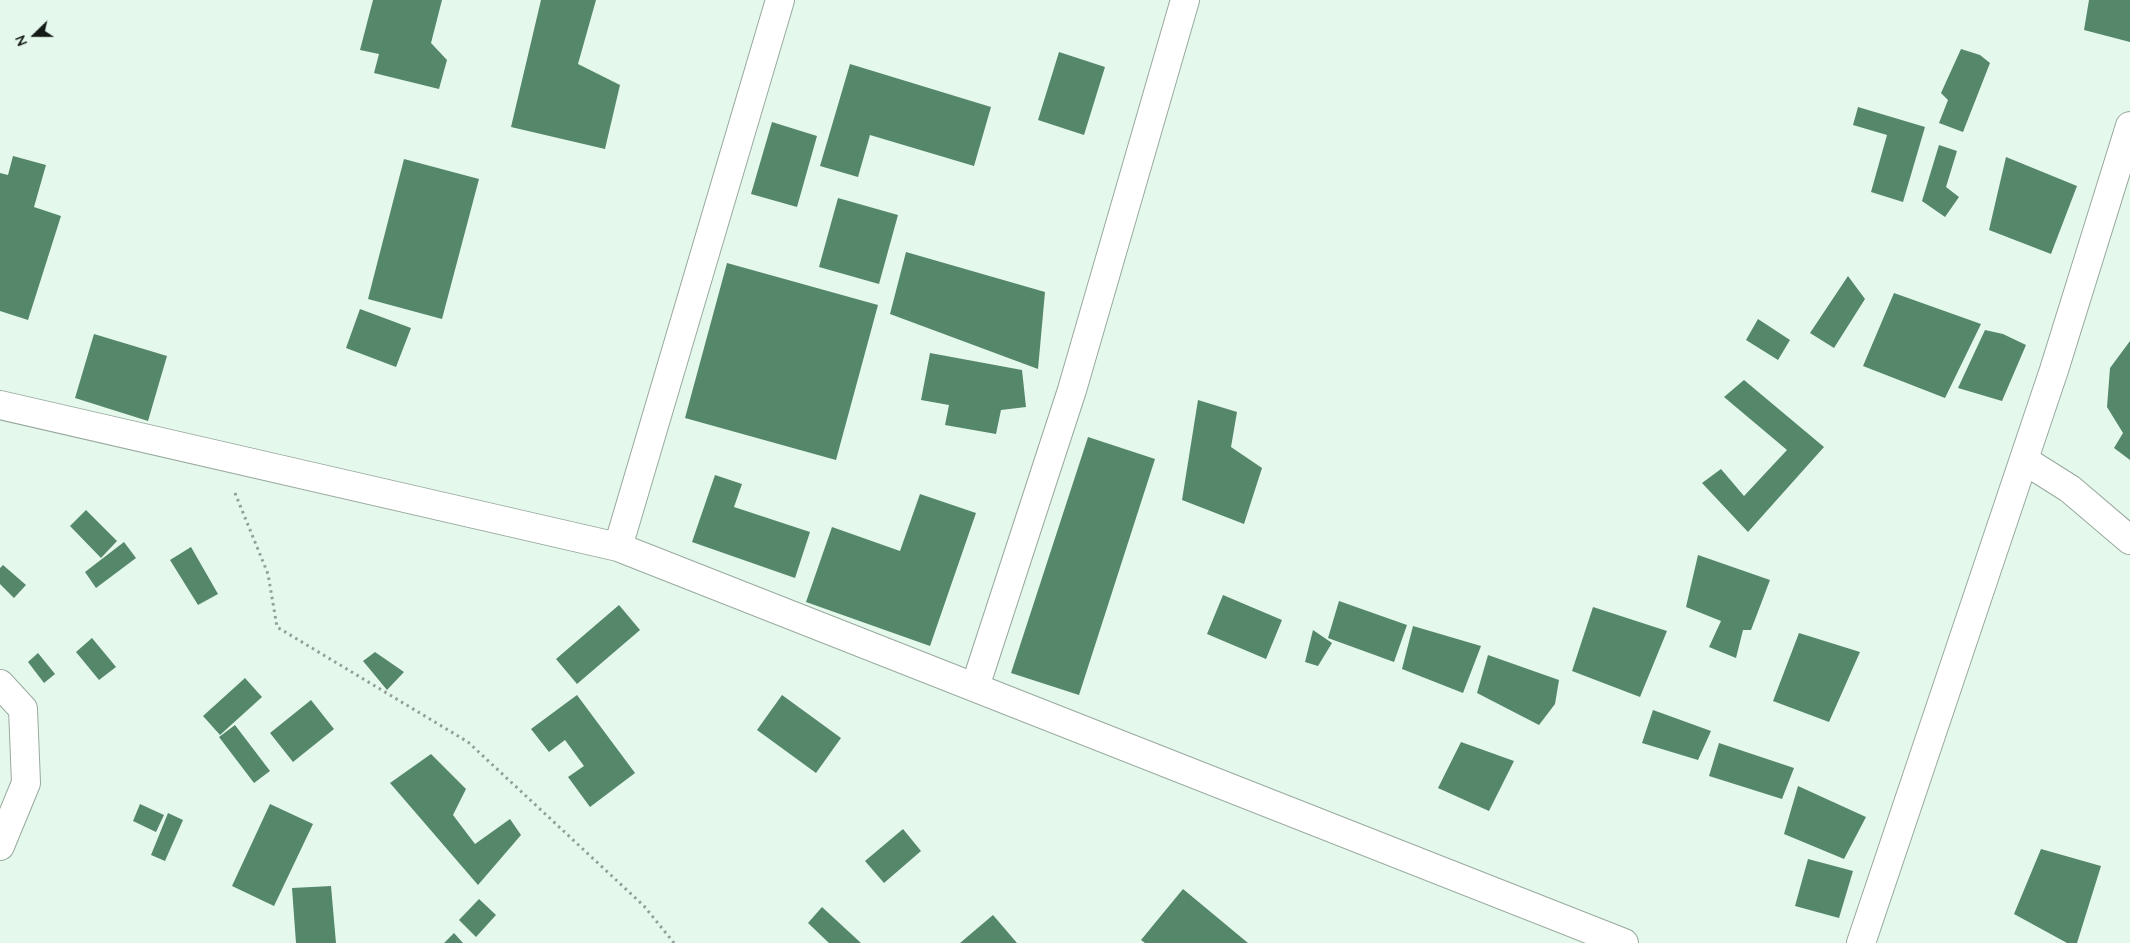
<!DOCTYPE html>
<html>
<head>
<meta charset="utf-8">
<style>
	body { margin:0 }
	#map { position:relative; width:2130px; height:943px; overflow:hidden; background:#e5f8ec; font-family:Quicksand,sans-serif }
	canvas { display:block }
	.north { position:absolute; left:10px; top:10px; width:50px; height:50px; -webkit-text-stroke:4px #e5f8ec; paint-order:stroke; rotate:248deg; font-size:14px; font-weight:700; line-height:20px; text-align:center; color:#151c18 }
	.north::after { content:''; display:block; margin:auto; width:18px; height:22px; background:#151c18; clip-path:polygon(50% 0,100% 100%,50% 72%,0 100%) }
</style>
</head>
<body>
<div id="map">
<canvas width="2130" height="943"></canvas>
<div class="north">N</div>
</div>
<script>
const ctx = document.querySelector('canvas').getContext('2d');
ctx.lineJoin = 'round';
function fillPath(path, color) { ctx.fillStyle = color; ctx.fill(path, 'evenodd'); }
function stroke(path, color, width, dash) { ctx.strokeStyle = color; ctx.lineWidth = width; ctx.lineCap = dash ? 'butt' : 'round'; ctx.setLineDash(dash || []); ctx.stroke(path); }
fillPath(new Path2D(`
	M373,0H442L431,43L447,60L439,89L374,73L379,54L360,50Z
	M541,0H596L578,64L620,85L605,149L511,127Z
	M2089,0H2130V42L2084,30Z
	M1961,49L1980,55L1990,63L1963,132L1939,123L1948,100L1941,93Z
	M1059,52L1105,67L1084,135L1038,120Z
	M850,64L991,107L974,166L870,135L858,177L820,166Z
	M1858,107L1925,127L1903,202L1871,192L1887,135L1853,125Z
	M772,122L817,136L797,207L751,194Z
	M1939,145L1957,151L1946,187L1959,197L1945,217L1922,201Z
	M13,156L46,165L34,207L61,216L28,320L0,311V173L8,175Z
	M2006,157L2077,186L2051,254L1989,230Z
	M404,159L479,179L442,319L368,299Z
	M838,198L898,215L879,284L819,267Z
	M906,252L1045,292L1038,369L890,314Z
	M727,263L878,305L836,460L685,418Z
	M1848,276L1865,299L1834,348L1810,333Z
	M1894,293L1981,324L1945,398L1863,366Z
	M360,309L411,328L396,367L346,348Z
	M1758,319L1790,340L1778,360L1746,340Z
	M1985,330L2003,334L2026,345L2002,401L1958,388Z
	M94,334L167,356L148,421L75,398Z
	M2130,341V460L2114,448L2123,433L2107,407L2110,368Z
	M930,353L1022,370L1026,407L1001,410L996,434L945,425L949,405L921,400Z
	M1744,380L1824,447L1748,532L1702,483L1721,469L1744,496L1787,450L1724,397Z
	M1198,400L1237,412L1231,447L1262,468L1244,524L1182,500Z
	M1088,437L1155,459L1079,695L1011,673Z
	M715,475L742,484L734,507L810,532L795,578L692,542Z
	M920,494L976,513L930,646L806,602L832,527L900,551Z
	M86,510L117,541L101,558L70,526Z
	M124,542L136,558L96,588L85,572Z
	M191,547L218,594L198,605L170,560Z
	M1698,555L1770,580L1751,630H1743L1736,658L1709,647L1721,621L1686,607Z
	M3,565L26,585L14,598L0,584V568Z
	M1223,595L1282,620L1266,659L1207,634Z
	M1339,601L1407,625L1394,662L1328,638Z
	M619,605L640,630L577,684L556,659Z
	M1593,607L1667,631L1640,697L1572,671Z
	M1413,626L1481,646L1463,693L1402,669Z
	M1313,630L1332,643L1318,666L1305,662Z
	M1799,633L1860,652L1829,722L1773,701Z
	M92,638L116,667L99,680L76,652Z
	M375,652L404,672L387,690L363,661Z
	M38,653L55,674L44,683L28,662Z
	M1488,655L1559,680L1555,704L1539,725L1477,693Z
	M245,678L262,697L220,735L203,716Z
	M577,695L635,773L590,807L568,777L584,766L565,740L549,752L531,729Z
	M782,695L841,738L816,773L757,730Z
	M311,700L334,729L293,762L270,733Z
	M1653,710L1711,731L1698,760L1642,743Z
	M235,725L270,771L254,783L219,737Z
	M1461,742L1514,761L1489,811L1438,788Z
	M1719,743L1794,768L1782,799L1709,776Z
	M431,754L466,789L453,815L475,844L510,819L521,835L478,885L390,783Z
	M1798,786L1866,817L1844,859L1784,834Z
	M140,804L164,815L156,832L133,821Z
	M270,804L313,824L274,906L232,886Z
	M168,813L183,820L165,861L151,855Z
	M903,829L921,851L884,883L865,861Z
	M2041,849L2101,866L2077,943H2067L2014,914Z
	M1808,859L1853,871L1839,918L1795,906Z
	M331,886L336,943H296L292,888Z
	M1183,889L1248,943H1145L1141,940Z
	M479,899L496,915L476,937L459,920Z
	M822,907L861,943H829L808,923Z
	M993,915L1017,943H960Z
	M454,933L463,943H444Z`), '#55876b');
const minor = new Path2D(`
	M0,405L618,547L1624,943
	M2024,460L2070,489L2130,540
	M618,547L780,0
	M0,684L23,709L26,783L0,846
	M975,687L1072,390L1185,0
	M1861,943L2054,370L2130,126`);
stroke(minor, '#98a99e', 30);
stroke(new Path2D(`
	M235,493L268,574L277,627L468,742L644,906L674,943`), '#92a198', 3, [2.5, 4]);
stroke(minor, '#fff', 28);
</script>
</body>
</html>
